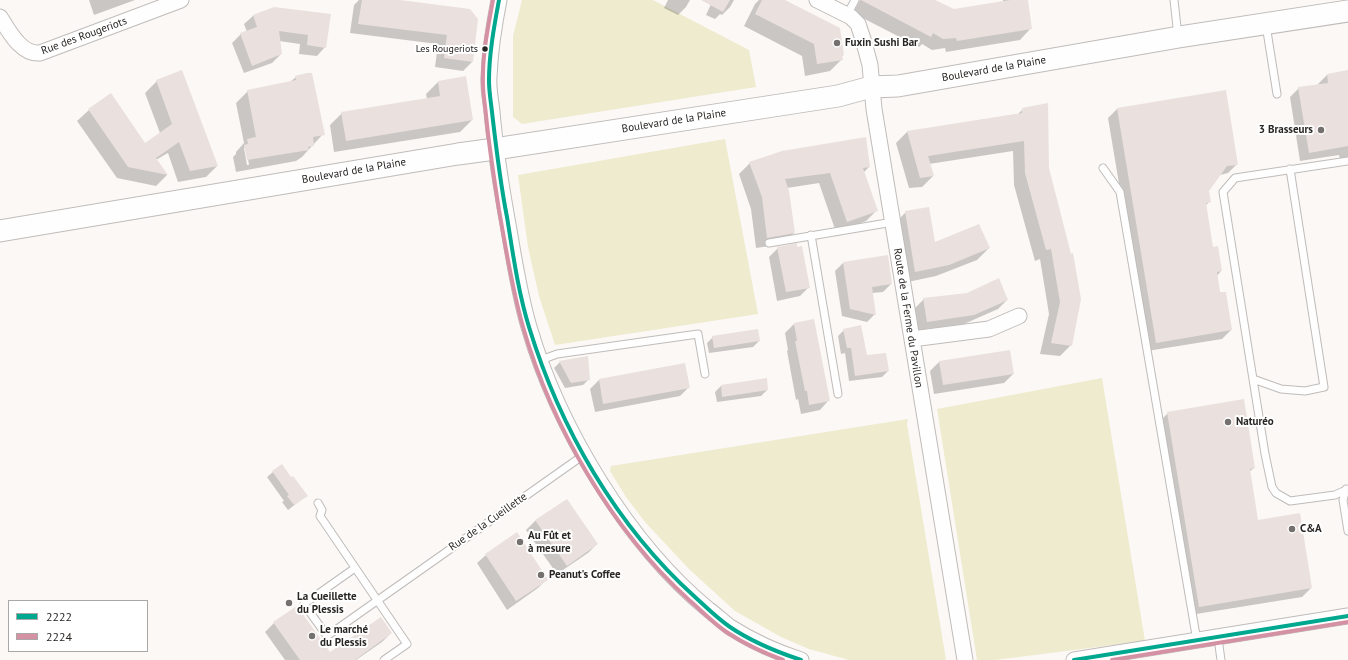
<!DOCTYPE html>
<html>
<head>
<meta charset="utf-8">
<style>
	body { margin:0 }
	#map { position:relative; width:1348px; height:660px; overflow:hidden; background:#fcf8f5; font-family:"PT Sans",sans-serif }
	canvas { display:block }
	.legend { position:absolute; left:8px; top:600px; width:140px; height:52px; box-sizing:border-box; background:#fff; border:1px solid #a9a8a7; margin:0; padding:5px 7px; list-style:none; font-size:12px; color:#292624 }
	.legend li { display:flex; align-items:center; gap:8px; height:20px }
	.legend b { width:20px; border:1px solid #a9a8a7 }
</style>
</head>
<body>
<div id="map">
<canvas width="1348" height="660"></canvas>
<ul class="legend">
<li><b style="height:5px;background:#00a88f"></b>2222</li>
<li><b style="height:5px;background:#d591a4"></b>2224</li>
</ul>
</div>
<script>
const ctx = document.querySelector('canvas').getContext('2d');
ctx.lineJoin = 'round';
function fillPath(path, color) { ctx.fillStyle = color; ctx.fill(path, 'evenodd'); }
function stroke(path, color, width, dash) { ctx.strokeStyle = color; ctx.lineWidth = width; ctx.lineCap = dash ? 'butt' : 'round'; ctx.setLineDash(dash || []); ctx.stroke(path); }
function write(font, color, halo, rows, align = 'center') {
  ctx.font = font + ' "PT Sans",sans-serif'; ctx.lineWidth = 4; ctx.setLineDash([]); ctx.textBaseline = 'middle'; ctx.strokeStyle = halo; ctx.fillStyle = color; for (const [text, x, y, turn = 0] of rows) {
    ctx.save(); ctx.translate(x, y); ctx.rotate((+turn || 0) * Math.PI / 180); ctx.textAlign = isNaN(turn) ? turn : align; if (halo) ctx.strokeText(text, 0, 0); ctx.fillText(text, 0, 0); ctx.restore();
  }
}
fillPath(new Path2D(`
	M522,0H653L749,50L756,87L522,124L513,117V36Z
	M725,139L758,314L555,345L539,296L528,247L518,175Z
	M1102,378L1145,641L995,660H977L937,409Z
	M908,419L907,424L946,660H849L809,649L781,637L735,611L689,569L645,522L626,497L610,471L611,466Z`), '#eeebcf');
fillPath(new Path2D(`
	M89,0H135L94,15Z
	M359,0H392L477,19L472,62L463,71L435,67L438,44L350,33L354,5Z
	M668,0H690L686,7L678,15L664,8Z
	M713,0H734L730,7L722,15L720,14L715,19L706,15Z
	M759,0H783L843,55L842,56V59L830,71L805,76L802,56L744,26L755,4Z
	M860,0H932L954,10L1003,2V0H1027L1031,28L1020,40L946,52L945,48L932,50L922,44L919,47L853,13Z
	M275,8L325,47L317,56L299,54L300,44L279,41L281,54L272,63L244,73L232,43L241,34L247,32L244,24L253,16Z
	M1348,71V159L1340,160L1339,155L1300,161L1290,97L1299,88L1318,85V84L1327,75Z
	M296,77L323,134L302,157L296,161L236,172L233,157L236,154V152L244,143L236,103L248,91L290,82ZM246,146L249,165H247L244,148Z
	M157,81L217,166L206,177L178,182L168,153L156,160L167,175L156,186L117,178L77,121L89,110L145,144L160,133L145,93Z
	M438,82L472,120L460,132L334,152L330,125L342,113L427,99L426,94Z
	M1225,91L1237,164L1228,173L1220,175L1208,191L1210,201L1205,206L1212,248L1221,271L1217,276L1220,294L1231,330L1222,339L1147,351L1108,118L1117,109Z
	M1023,109L1048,168L1071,345L1060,356L1040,354L1049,314L1040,259L1035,261L1014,185L1013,151L929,164L933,176L922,187L909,188L896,143L907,132L1018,114Z
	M750,163L869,167L863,173L877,210L866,221L836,232L819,183L787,188L794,233L784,244L756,248L751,209L739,174Z
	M906,212L934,243L989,248L977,260L936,276L903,283L894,224Z
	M778,248L809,287L800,296L777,301L769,257Z
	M843,263L891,284L883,292L872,293L875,314L867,322L842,316L835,271Z
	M924,299L1007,300L998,309L964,324L918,330L915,308Z
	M794,324L828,401L820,410L801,414L798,399L796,400L787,351L788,350L785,333Z
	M844,330L867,356L888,371L882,377L849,381L845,353L841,354L838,336Z
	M713,337L759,341L753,347L709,353L707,343Z
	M560,362L589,379L583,385L565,388L554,368Z
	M939,362L1013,374L1004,383L934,394L930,371Z
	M766,379L767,390L761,396L717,402L715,392L721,386Z
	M599,380L689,387L680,396L595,412L590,389Z
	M1168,413L1254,468L1249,472L1257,521L1311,588L1302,597L1190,615L1159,422Z
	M273,472L291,479L306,496L288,510L282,502L284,501L267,477Z
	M567,500L597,544L588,553L557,574L526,530L535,521Z
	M486,555L547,579L538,588L507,610L477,563Z
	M274,623L330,654L391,633L382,642L356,660H285L265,632Z`), '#0003');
fillPath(new Path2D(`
	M362,0H400L470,9L478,19L473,62L444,58L447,35L358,24Z
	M701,0H730L723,12Z
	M762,0H785L840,28L844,55H842L843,60L817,64L814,44L755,14Z
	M861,0H935L954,9L1010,0H1028L1032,29L957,41L956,38L943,39L933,33L931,37Z
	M274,7L331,14L326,48L307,45L308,35L279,31L282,54L252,66L240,33L257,27L253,15Z
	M182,70L218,166L190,171L179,142L156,158L168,175L128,167L88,109L111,93L145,143L172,124L156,80Z
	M1348,70V146L1309,153L1298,87L1328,83L1327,74Z
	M307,73H312L325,135L313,137L314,146L308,147L309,150L247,160L244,145L248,144L247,139L256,137L247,90L296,80L295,76Z
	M466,76L473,120L346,141L341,112L440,96L438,81Z
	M1226,90L1238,165L1227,166L1209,191L1211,202L1206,203L1213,247L1218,246L1222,271L1217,272L1220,292H1226L1232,330L1156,343L1117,108Z
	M1048,103L1049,168L1071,254L1073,253L1081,299L1072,346L1051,343L1060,302L1051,249L1046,250L1025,173L1024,141L928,156L934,176L920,178L907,131L1022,113V108Z
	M866,137L870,167L863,168L878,211L847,222L830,173L785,179L789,191L795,233L767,238L762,197L749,162L782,151Z
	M929,207L935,242L979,224L990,248L949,265L915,272L905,211Z
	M797,243V247L802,246L810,288L786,292L777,247Z
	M888,255L892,284L872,287L876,315L850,309L843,262Z
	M999,278L1008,300L974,315L927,322L923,298L967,293Z
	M814,319L830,401L809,405L807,391H805L795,341H797L794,323Z
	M861,325L867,355L886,353L889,371L855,376L851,348H847L843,329Z
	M758,329L760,341L714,348L712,336Z
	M1010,350L1014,374L943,385L939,361Z
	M588,356L590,380L571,383L559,361Z
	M685,363L690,388L603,404L599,379Z
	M767,378L768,390L722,397L721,385Z
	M1244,399L1255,468L1250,469L1258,520L1300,513L1312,588L1199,607L1167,412Z
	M282,464L291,477L293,476L308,496L294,505L287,496L289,495L272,471Z
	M567,499L598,544L567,566L535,520Z
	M517,532L548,580L516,601L485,554Z
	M297,606L330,652L381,617L392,633L355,660H300L273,622Z`), '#eae0dd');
const service = new Path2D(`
	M1174,0L1178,36
	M847,15L855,0
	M1266,25L1277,94
	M1348,161L1235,178L1223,192L1265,454L1272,487L1276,493L1290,501L1335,495L1348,489
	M1103,168L1120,192L1197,641
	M811,235L838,394
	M769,243L893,222
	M541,360L557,354L698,334L705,374
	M1253,379L1281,389L1305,391L1324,387L1290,169
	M1346,489L1343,500L1348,531
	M318,503L322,510L320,516L407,644L384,660
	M355,568L304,604L327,636L578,459L585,456
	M1218,638L1221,660`);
const minor = new Path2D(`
	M499,0C494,25 490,52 489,77C488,89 491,101 492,112C495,146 500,179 506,213C513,251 518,290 529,327C558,427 628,544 709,610C716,615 723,622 730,627C752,641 776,652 801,660
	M817,0L851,17L858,24L863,39L870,65L874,109L965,660
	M0,17C9,31 21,55 40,53L181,0
	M912,339L989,329L1019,316
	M1074,660L1348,616`);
const secondary = new Path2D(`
	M0,231L458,154L495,149L838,96L871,87L898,86L1179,37L1348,11`);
stroke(service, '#bfbcba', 9);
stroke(minor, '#bfbcba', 17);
stroke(secondary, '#bfbcba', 23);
stroke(service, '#fffefe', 7);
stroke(minor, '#fffefe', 15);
stroke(secondary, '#fffefe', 21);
stroke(new Path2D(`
	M499,0C494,27 489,54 489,81C489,92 491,102 492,112C496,147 500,182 507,217C513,254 518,291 529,327C560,428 616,526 695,597C706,607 718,619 730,627C752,642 777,652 801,660
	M1074,660L1348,616`), '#00a88f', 4);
stroke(new Path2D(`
	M493,0C488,27 482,56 483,84C483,94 485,104 486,115C489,147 494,178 499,210C506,249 512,289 523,327C552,427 612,530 689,600C702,611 714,624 728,633C745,644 764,653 783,660
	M1112,660L1348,622`), '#d591a4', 4);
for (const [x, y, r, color] of [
	[837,43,4,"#73706d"],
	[485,49,3.5,"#292624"],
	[1321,130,4,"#73706d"],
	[1228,422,4,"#73706d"],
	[1292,529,4,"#73706d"],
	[520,542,4,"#73706d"],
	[541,575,4,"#73706d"],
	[289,603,4,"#73706d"],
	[312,636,4,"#73706d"]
]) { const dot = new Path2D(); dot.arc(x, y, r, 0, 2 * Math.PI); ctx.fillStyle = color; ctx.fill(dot); stroke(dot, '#fff', 1.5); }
write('10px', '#292624', '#fff', [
	["Les Rougeriots",478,49]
], 'right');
write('11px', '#292624', '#fff', [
	["Rue des Rougeriots",84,36,-20],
	["Boulevard de la Plaine",994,69,-10],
	["Boulevard de la Plaine",674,121,-9],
	["Boulevard de la Plaine",354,171,-10],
	["Route de la Ferme du Pavillon",908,318,81],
	["Rue de la Cueillette",488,522,-35]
]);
write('bold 11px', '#292624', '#fff', [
	["Fuxin Sushi Bar",845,43],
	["3 Brasseurs",1313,130,"right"],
	["Naturéo",1236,422],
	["C&A",1300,529],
	["Au Fût et",528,536],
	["à mesure",528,549],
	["Peanut's Coffee",549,575],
	["La Cueillette",297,597],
	["du Plessis",297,610],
	["Le marché",320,630],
	["du Plessis",320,643]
], 'left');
</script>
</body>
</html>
